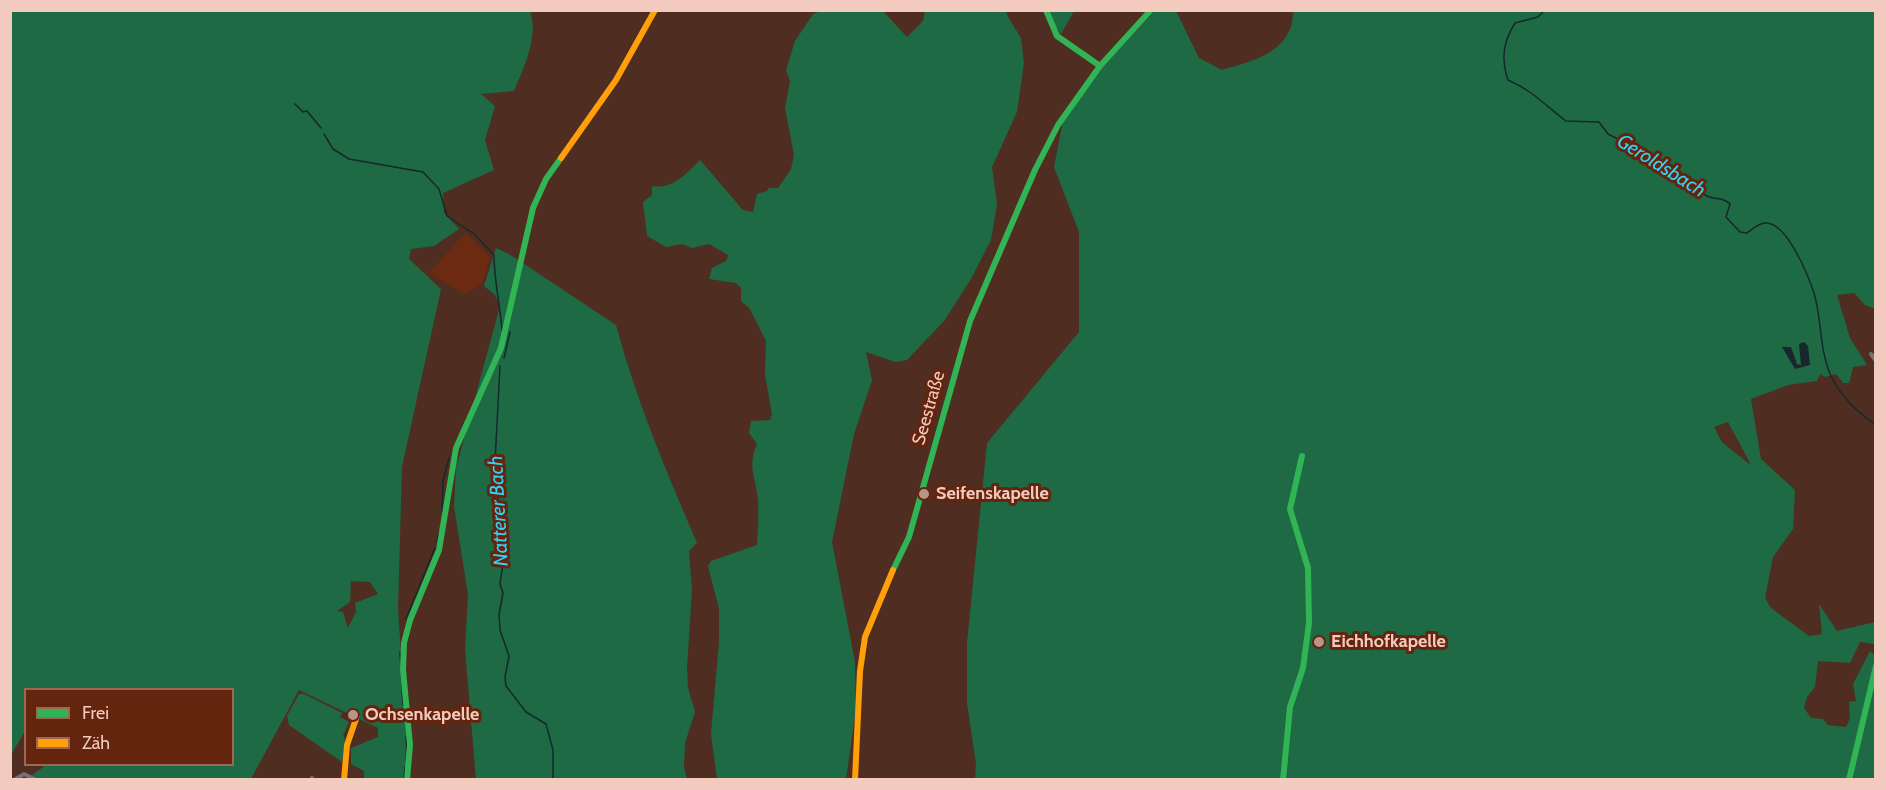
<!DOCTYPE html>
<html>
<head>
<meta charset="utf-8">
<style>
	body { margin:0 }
	#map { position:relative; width:1886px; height:790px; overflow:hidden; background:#502d21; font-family:Cabin,sans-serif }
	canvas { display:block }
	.frame { position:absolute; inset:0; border:12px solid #f3cbbe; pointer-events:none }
	.legend { position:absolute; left:24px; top:688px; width:210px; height:78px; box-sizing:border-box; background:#64240d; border:2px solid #9d6754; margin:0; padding:8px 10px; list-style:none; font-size:18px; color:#f3cbbe }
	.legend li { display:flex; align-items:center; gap:12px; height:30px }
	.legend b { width:30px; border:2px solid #9d6754 }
</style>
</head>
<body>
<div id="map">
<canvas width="1886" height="790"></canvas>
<div class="frame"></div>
<ul class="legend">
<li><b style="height:8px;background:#30b455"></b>Frei</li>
<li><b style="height:8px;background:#ff9f0a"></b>Zäh</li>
</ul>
</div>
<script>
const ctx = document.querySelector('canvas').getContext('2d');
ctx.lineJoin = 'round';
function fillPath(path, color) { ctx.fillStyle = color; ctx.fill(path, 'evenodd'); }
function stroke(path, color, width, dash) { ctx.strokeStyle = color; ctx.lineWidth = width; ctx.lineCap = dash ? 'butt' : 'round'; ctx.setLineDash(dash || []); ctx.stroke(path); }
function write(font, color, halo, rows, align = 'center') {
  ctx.font = font + ' Cabin,sans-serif'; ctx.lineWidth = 6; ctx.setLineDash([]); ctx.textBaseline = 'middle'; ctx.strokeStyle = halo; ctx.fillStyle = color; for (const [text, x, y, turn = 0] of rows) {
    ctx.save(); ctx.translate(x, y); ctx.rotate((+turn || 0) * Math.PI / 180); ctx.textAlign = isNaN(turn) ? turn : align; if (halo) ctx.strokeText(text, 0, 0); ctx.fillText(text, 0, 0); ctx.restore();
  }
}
fillPath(new Path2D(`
	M465,233L490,257L483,282L465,294L429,273Z`), '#6d2a12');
fillPath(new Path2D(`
	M11,11H530C539,35 524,68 514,91L481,94L495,106L485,140L494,170L443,193L444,213L459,229L434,246L411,249L409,259L441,289L402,467L398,608L406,729L405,779H364V771L351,764V748L378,737V728L299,690L251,779L28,778L46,765L232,764V690H26L25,731L11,755ZM351,581L370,582L378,594L355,603L356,612L348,628L343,612L337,611L350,602Z
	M821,11H883L907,37L923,21L925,11H1006L1008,17L1021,38L1024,63L1017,112L992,167L997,204L991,240L971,279L944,321L907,360L895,362L866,352L872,380L854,434L832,542L855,662L856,708L846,779H717L711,734L719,642V609L708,566L711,561L757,545C758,530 759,515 758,500C756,477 747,467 757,444L749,433L751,421L770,420L772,414L765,375L766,341L750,309L741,301V288L736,283L709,279L712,268L726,261L728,255L709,244L692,248L682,244L666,247L647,236L643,202L652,195V186C672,190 687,173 700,160L743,210L753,212L757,194L767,191L769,188H778L791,169L794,155L785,108L790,81L786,70L795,41L813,14Z
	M1050,11H1074L1061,34L1056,27Z
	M1155,11H1176L1199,58L1222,70C1247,62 1278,57 1290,29C1293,24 1292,16 1294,11H1875V309L1865,305L1854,293L1837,295L1850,338L1867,365L1853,367L1849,383H1843L1836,374L1825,377L1820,374L1817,381L1788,385L1751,399L1761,459L1795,490L1793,529L1773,557L1765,598L1771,608L1809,636L1822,634L1819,604L1837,631L1875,622V644L1860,642L1850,663L1818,661L1815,687L1807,697L1804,708L1811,718L1823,719L1828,725L1846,727L1850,718L1849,702L1856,701L1853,684L1870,651L1874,655L1875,653V779L975,780L976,764L967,703V643L987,443L1079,332V232L1054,167L1063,121L1102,68ZM1728,422L1750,463L1749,464L1722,442L1714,427Z
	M496,248L509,254L616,325C636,400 667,473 697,543L689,551L692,591L687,667L688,688L695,712L685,743L684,767L687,779L476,780L465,649L468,595L454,506L456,468L500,306L495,295L484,286Z
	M299,694H304L342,713L340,717L349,722L343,736L345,739L342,762L289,725L287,716Z`), '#1d6a45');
fillPath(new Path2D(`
	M1804,342L1808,346L1810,365L1795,369L1782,347H1791L1797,364L1801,365L1799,344Z`), '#18272b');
stroke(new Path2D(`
	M1545,10L1538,17L1515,23C1503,42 1501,59 1508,80C1532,90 1546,106 1566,121L1599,122L1608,134L1650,155L1660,168L1677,171C1682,183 1696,190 1707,196C1715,200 1724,197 1730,204L1726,217L1740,232L1747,233C1752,229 1760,222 1767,223C1788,225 1808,275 1814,293C1822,320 1819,347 1830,374C1840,396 1856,411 1876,425
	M295,104L303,112L307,111L321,128
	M324,134L333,149L349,159L423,172L439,189L447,216L474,234L494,255C494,279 500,305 502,330
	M504,358L510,332
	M500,366L495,462L499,511C512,526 502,567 500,584L503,593L499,614L500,630L509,656L505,677L506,686L526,712L546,724L553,750V780
	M442,512L443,481L449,458
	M437,542L439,532
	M406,619L435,548
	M400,652L403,705
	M406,737L407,750
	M404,780L405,767`), '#18272b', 1.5);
stroke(new Path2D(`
	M1871,354L1876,361
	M14,780L24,774L36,780
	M311,780L312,778`), '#757078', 4);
stroke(new Path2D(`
	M1046,10L1057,36L1100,66
	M893,570L909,537L970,321L1035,170L1058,125L1100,66L1151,10
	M407,780L410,745L403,670L404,643L410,620L439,550L456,448L501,348L533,208L546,179L561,158
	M1283,780L1290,707L1303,668L1309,623L1308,568L1290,509L1302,456
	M1849,780L1876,666`), '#30b455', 6);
stroke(new Path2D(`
	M561,158L616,80L655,10
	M344,780L347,745L357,716
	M855,780L860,671L865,637L893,570`), '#ff9f0a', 6);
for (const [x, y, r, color] of [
	[924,494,6,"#ba9487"],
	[1319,642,6,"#ba9487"],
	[353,715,6,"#ba9487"]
]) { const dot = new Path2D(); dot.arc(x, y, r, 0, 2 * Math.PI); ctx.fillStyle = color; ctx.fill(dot); stroke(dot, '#64240d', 2); }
write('18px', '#f3cbbe', '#64240d', [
	["Seestraße",929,408,-74]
]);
write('bold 18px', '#f3cbbe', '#64240d', [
	["Seifenskapelle",936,494],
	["Eichhofkapelle",1331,642],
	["Ochsenkapelle",365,715]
], 'left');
write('italic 20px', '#31d2f9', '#64240d', [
	["Geroldsbach",1661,166,32],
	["Natterer Bach",499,511,-93]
]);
</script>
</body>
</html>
